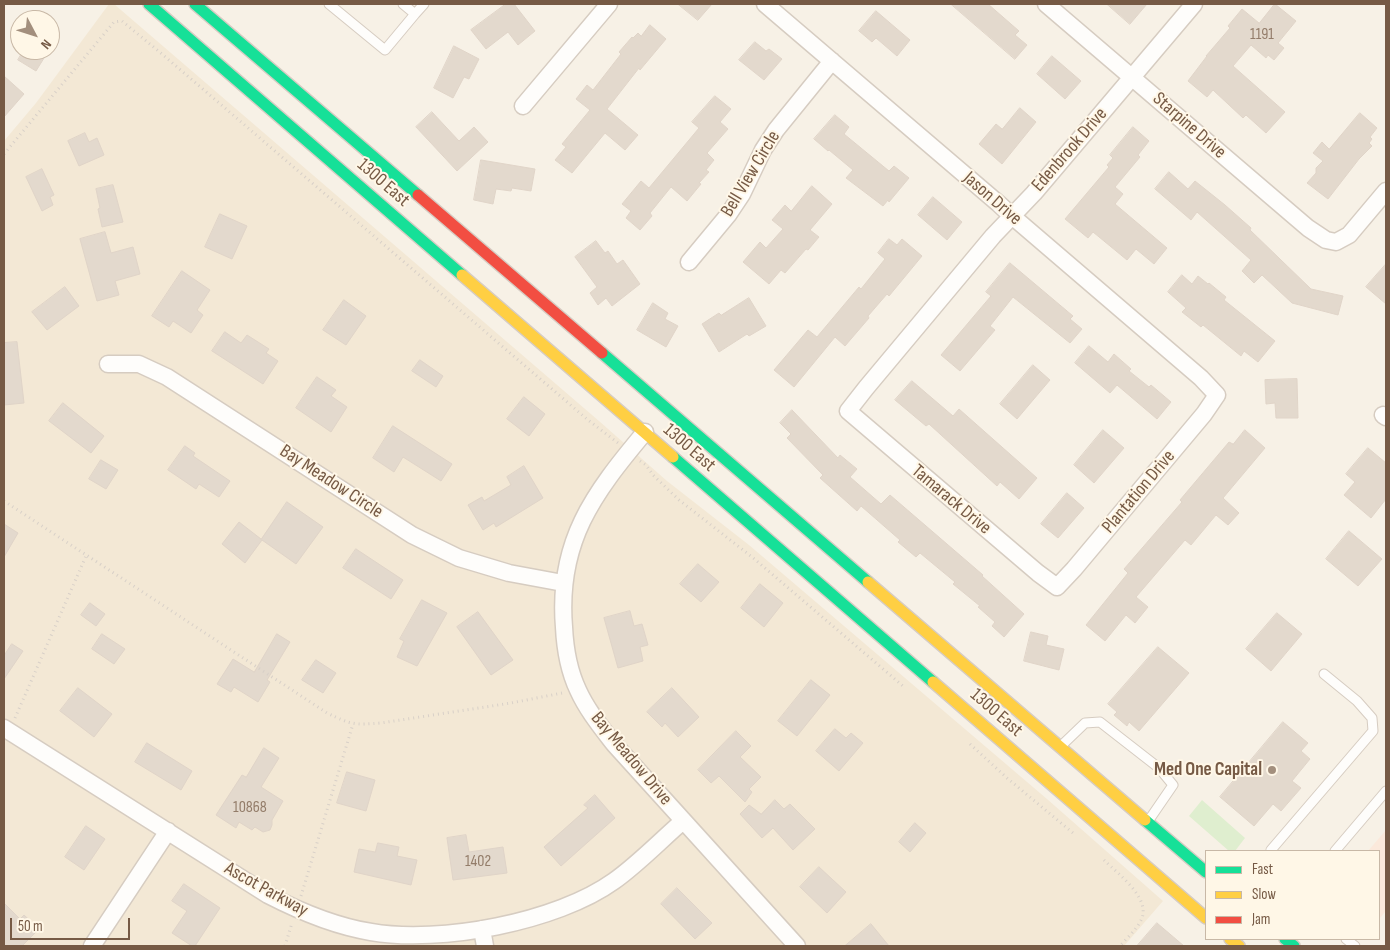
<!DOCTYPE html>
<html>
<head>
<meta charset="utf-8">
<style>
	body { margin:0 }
	#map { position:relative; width:1390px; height:950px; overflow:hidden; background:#f7f1e6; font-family:"Sofia Sans Condensed",sans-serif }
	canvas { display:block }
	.frame { position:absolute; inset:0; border:5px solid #765a45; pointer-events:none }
	.legend { position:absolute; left:1205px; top:850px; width:175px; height:90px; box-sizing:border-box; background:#fff7e7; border:1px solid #c8b8a6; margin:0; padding:6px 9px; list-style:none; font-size:15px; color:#765a45 }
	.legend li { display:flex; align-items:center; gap:10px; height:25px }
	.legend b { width:25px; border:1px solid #c8b8a6 }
	.north { position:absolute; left:10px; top:10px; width:50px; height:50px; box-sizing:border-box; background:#fff7e7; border:1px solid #c8b8a6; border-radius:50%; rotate:130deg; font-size:14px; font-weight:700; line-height:20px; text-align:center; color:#765a45 }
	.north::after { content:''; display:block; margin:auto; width:18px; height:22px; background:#a38f7d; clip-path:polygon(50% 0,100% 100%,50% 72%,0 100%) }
	.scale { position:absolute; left:10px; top:918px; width:120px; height:22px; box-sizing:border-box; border:2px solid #765a45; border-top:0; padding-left:6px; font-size:15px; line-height:18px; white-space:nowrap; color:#765a45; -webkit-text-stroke:4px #fff7e7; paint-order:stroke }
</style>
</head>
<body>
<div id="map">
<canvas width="1390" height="950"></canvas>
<div class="frame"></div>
<ul class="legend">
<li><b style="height:6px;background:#16e098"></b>Fast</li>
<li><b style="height:6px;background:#ffcf43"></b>Slow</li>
<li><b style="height:6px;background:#f24e42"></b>Jam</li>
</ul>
<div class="north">N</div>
<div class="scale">50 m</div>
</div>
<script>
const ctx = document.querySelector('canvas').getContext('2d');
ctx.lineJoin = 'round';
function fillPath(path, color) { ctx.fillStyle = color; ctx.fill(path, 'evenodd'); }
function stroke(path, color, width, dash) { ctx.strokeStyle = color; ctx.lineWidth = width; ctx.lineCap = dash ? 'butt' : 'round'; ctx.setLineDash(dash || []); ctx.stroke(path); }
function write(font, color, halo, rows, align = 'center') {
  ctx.font = font + ' "Sofia Sans Condensed",sans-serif'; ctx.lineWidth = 4; ctx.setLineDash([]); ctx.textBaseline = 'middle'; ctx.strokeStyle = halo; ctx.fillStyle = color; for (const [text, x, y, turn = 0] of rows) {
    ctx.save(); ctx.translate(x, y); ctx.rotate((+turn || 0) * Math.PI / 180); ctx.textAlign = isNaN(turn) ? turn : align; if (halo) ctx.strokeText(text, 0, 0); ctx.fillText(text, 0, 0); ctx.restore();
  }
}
fillPath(new Path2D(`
	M109,4H114L599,421L667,481L749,545L1047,799L1163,901L1124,946H4V141L36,103Z`), '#f3e8d5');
fillPath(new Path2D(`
	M1386,830V911L1379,919V851H1368Z`), '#fbe9db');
fillPath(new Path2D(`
	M1202,800L1245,838L1235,851H1229L1189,816Z`), '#dfeecf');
const building = new Path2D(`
	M506,4H514L535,31L518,45L508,32L486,49L471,30Z
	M678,4H712L698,20Z
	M951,4H988L1019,31L1015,35L1027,45L1015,59Z
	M1107,4H1147L1130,24Z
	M1275,4L1296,21L1278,43L1284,48L1274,60L1268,55L1266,58L1251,45L1233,66L1285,112L1266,133L1246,115L1243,118L1213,90L1207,97L1188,81L1207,56H1206L1230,28L1228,26L1242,9L1259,23Z
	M876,11L910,40L897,56L876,38L872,42L859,31Z
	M650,25L666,39L640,70L639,68L607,109L638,135L625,150L605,133L572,173L555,160L566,147L562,144L590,110L576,99L587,85L593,90L621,54L619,52L632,37L633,38L638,33L641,36Z
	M755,42L766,51L769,49L782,59L764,80L739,60Z
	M454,46L479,59L469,79L464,77L453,98L434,88Z
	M24,50H49L36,71L18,60Z
	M1052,56L1081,81L1065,99L1037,74Z
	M4,76L24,94L4,117Z
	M715,96L731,109L720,122L728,129L707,153L714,160L706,170L709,172L699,183L701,184L687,201L671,187L650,213L652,216L640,230L626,218L631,211L622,204L641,181L649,188L699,128L692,122Z
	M1020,108L1036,122L1002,164L979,144L996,124L1002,129Z
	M432,112L459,141L474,127L488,142L457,171L416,127Z
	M1360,113L1377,128L1370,137L1372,139L1369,143L1372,146L1359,159L1328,199L1307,183L1316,173V168L1323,161L1313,153L1322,142L1329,149Z
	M835,115L849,127L844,134L889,171L894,166L909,178L889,202L888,200L883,206L846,178L853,170L829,150L828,151L814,139Z
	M1133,127L1149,141L1138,155L1140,157L1115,187L1123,194L1115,204L1167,248L1154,264L1136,249L1127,260L1093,232L1088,238L1065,219L1109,167L1107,165L1113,158L1110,155Z
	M85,133L89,142L97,138L104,155L79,166L68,141Z
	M481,160L535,169L531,191L512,188L511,191L496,189L493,204L474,200Z
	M42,169L54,195L50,197L53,205L42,211L26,177Z
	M1169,172L1188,189L1195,181L1225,205L1251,228L1250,230L1311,289L1343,296L1338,315L1292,303L1262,275L1254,283L1242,271L1251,260L1197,212L1191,220L1155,189Z
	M113,185L123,222L102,227L98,209L100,208L96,189Z
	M812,186L832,204L810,230L819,237L808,250L806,249L785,273L781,270L769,284L743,262L760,242L766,248L783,229L772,220L785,205L791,211Z
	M933,197L962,222L947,240L918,215Z
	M220,214L247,226L232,259L205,247Z
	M105,232L111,253L133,247L140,274L115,281L119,295L97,301L80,239Z
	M889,239L897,245L902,239L922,256L889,296L887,294L868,316L869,318L845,346L835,337L794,387L774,370L808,330L817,337L859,287L861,289L885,259L878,253Z
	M596,241L605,253L608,251L617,264L623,260L640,284L612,306L606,298L598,305L590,293L597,287L575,257Z
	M1010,263L1073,316L1070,319L1082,329L1070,343L1013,297L990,326L995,330L960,371L941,355L991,296L986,292Z
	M1386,264V304L1366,287Z
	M182,271L210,290L197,310L203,315L191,333L173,321L169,327L152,316Z
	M1182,275L1192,284L1198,276L1208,284L1209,283L1226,297L1224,300L1275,341L1258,362L1244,351L1241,356L1203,325L1201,327L1182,312L1186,308L1168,292Z
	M65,287L79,306L47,330L32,312Z
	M749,298L766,326L749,336L747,334L719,352L702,324L719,313L721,315Z
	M344,300L366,316L346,345L323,330Z
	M653,303L668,313L665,319L678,326L666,347L637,330Z
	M225,332L241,343L247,335L269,349L266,353L278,361L263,384L212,351Z
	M17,342L24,403L4,405V343Z
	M1089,346L1108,362L1114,354L1131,369L1129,371L1149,387L1151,385L1171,402L1157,419L1117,385L1110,393L1075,363Z
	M420,360L443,376L436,387L412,371Z
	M1033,365L1050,380L1017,419L1000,404Z
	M317,377L336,390L331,396L347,407L331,432L296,408Z
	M1297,379L1298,418H1276L1275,403L1266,404L1265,380Z
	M912,381L953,416L959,409L1037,478L1019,499L1000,482L997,486L929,424L926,426L895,400Z
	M524,397L545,414L529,436L507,419Z
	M63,403L104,436L91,453L49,421Z
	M792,410L838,458L840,455L857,469L850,477L881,504L890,495L983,575L982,576L1024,614L1004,637L992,626L995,622L978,607L980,606L953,584L955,582L920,553L916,557L898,542L900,540L861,506L857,511L820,478L823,475L787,438L791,434L780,423Z
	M393,426L452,464L441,481L403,457L394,472L373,458Z
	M1103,430L1124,448L1094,483L1074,465Z
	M1245,430L1265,448L1223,498L1239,513L1228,525L1216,515L1191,545L1185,540L1136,597L1148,607L1135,623L1126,615L1105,641L1086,625L1128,573L1124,569L1182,502L1180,500L1229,442L1233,444Z
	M185,446L195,453L193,456L230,481L219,497L199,484L196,489L168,470Z
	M1368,448L1386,463V499L1371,518L1344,495L1355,482L1346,474Z
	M101,460L118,470L106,489L89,479Z
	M524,466L543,498L496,527L494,523L483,530L468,505L482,497L484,501L511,485L507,477Z
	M1067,493L1084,508L1058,538L1041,524Z
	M287,502L323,527L296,564L262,540L245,563L222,544L239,522L261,539Z
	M4,524L18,533L4,557Z
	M1349,531L1382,559L1358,586L1326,559Z
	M356,549L403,580L391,599L343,568Z
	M698,564L719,582L701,602L680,584Z
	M760,584L783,603L764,627L741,608Z
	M422,600L447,613L417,666L397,657L404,641L400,639Z
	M90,603L105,614L96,626L81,615Z
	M630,611L634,626L642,624L648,645L640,647L643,661L618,668L604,618Z
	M478,612L513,660L491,675L457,627Z
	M1277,613L1302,634L1271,671L1246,649Z
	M1031,632L1048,636L1046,645L1064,649L1059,670L1024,661Z
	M102,634L125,649L114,664L92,649Z
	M277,634L290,642L267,680L270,682L258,702L234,687L231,692L217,684L233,659L254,672Z
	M12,644L23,651L4,679V656Z
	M1158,647L1189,673L1139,731L1129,722L1127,726L1114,715L1117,712L1108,704Z
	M316,660L336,673L323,693L302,680Z
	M811,680L830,695L797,736L778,721Z
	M78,688L112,714L94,737L60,711Z
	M672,688L699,717L678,737L665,723L662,727L647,712Z
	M1283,722L1308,743L1301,751L1310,759L1292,781L1301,788L1281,811L1273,804L1254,826L1220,797Z
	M835,729L846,738L851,733L863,743L839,771L816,751Z
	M736,731L751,746L740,757L761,777L749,789L752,792L745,802L719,776L711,783L698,770Z
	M147,743L192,771L181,790L135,762Z
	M264,748L279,758L261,787L283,801L272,820V825L270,830L263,832L255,827L252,830L239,822L236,828L216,815L242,775L246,777Z
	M347,772L375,780L366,811L337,803Z
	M595,795L615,818L561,866L544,847L588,808L584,805Z
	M775,800L784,809L790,804L815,829L793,850L773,828L762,838L740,814L749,805L761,814Z
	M915,823L926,833L910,852L899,842Z
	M86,826L105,839L84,870L65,857Z
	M466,835L469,852L503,847L507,873L453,880L447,838Z
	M378,843L399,847L397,856L417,860L411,885L354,872L359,849L375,852Z
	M819,867L846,892L827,913L800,887Z
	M184,884L220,908L195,946H192L172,933L187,911L172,901Z
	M677,888L712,923L695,939L661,904Z
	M4,903L20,919L24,915L39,929L22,946H4Z
	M1157,923L1184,946H1137Z
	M871,924L889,946H845Z`);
fillPath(building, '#e3d9cd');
stroke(building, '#e0d4c8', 1);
const lane = new Path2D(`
	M329,4L385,50L415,14L403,4
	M415,14L424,4
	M1061,746L1085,723L1100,722L1159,768L1173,785L1149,820
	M1272,851L1271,850L1373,731L1372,718L1357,701L1324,674
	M1335,851L1386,791
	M1346,939L1355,946`);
const street = new Path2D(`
	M765,4L999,204L1012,216L1201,378L1217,395L1204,414L1074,569L1057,587L1038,573L848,411L866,388L993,236L1034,193L1194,4
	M1046,4L1308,228L1326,240L1336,242L1349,235L1386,191
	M523,106L609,4
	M689,262L728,215L742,194L763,150L776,130L832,61
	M108,364H139L167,377L412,535L459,558L509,573L563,583
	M1383,415L1386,417
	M645,432C593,494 557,542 564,627C565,648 569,671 578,690C587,710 601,727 614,744L797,946
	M4,728L268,895C301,912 334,926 371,932C440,944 557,922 614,881C637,865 661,840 683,821
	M482,929L485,946
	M92,946L168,831`);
const fast = new Path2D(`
	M149,4L462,275
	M195,4L418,195
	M602,353L868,582
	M673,457L933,682
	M1145,820L1206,872
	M1285,939L1294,946`);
const slow = new Path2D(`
	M462,275L673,457
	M868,582L1145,820
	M933,682L1206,918
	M1230,939L1239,946`);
const jam = new Path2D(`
	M418,195L602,353`);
stroke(lane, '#d6ccc1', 11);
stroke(street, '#d6ccc1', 19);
stroke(fast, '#d6ccc3', 14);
stroke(slow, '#d6ccc3', 14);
stroke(jam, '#d6ccc3', 14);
stroke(new Path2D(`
	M4,154L114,22L122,21L162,54L588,420L618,443
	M640,461L646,465L653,475L679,500L752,557L903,686
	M4,501L327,713C352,725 354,725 381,723L511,703L562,693
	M15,718L86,556
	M970,744L1007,778L1073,833
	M1104,860C1118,874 1154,900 1140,922C1135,931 1126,939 1120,946
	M301,896L353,724
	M285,946L292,923`), '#d8d0c8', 3, [1, 4]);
stroke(lane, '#fefdfb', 9);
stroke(street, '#fefdfb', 16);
stroke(fast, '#16e098', 11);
stroke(slow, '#ffcf43', 11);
stroke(jam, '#f24e42', 11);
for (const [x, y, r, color] of [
	[1272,770,5,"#a38f7d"]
]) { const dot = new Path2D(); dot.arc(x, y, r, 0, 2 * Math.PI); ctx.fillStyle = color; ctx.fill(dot); stroke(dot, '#fff7e7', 2); }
write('16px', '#937c69', null, [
	["1191",1262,35],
	["10868",250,808],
	["1402",478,862]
]);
write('19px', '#765a45', '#fff7e7', [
	["Starpine Drive",1189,126,41],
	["Edenbrook Drive",1070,150,-49],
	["Bell View Circle",751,174,-59],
	["1300 East",383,183,41],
	["Jason Drive",992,199,41],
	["1300 East",689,448,41],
	["Bay Meadow Circle",331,482,33],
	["Plantation Drive",1139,492,-50],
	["Tamarack Drive",951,500,40],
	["1300 East",996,713,41],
	["Bay Meadow Drive",631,759,50],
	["Ascot Parkway",266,890,29]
]);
write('bold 19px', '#765a45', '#fff7e7', [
	["Med One Capital",1262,770]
], 'right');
</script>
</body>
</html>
